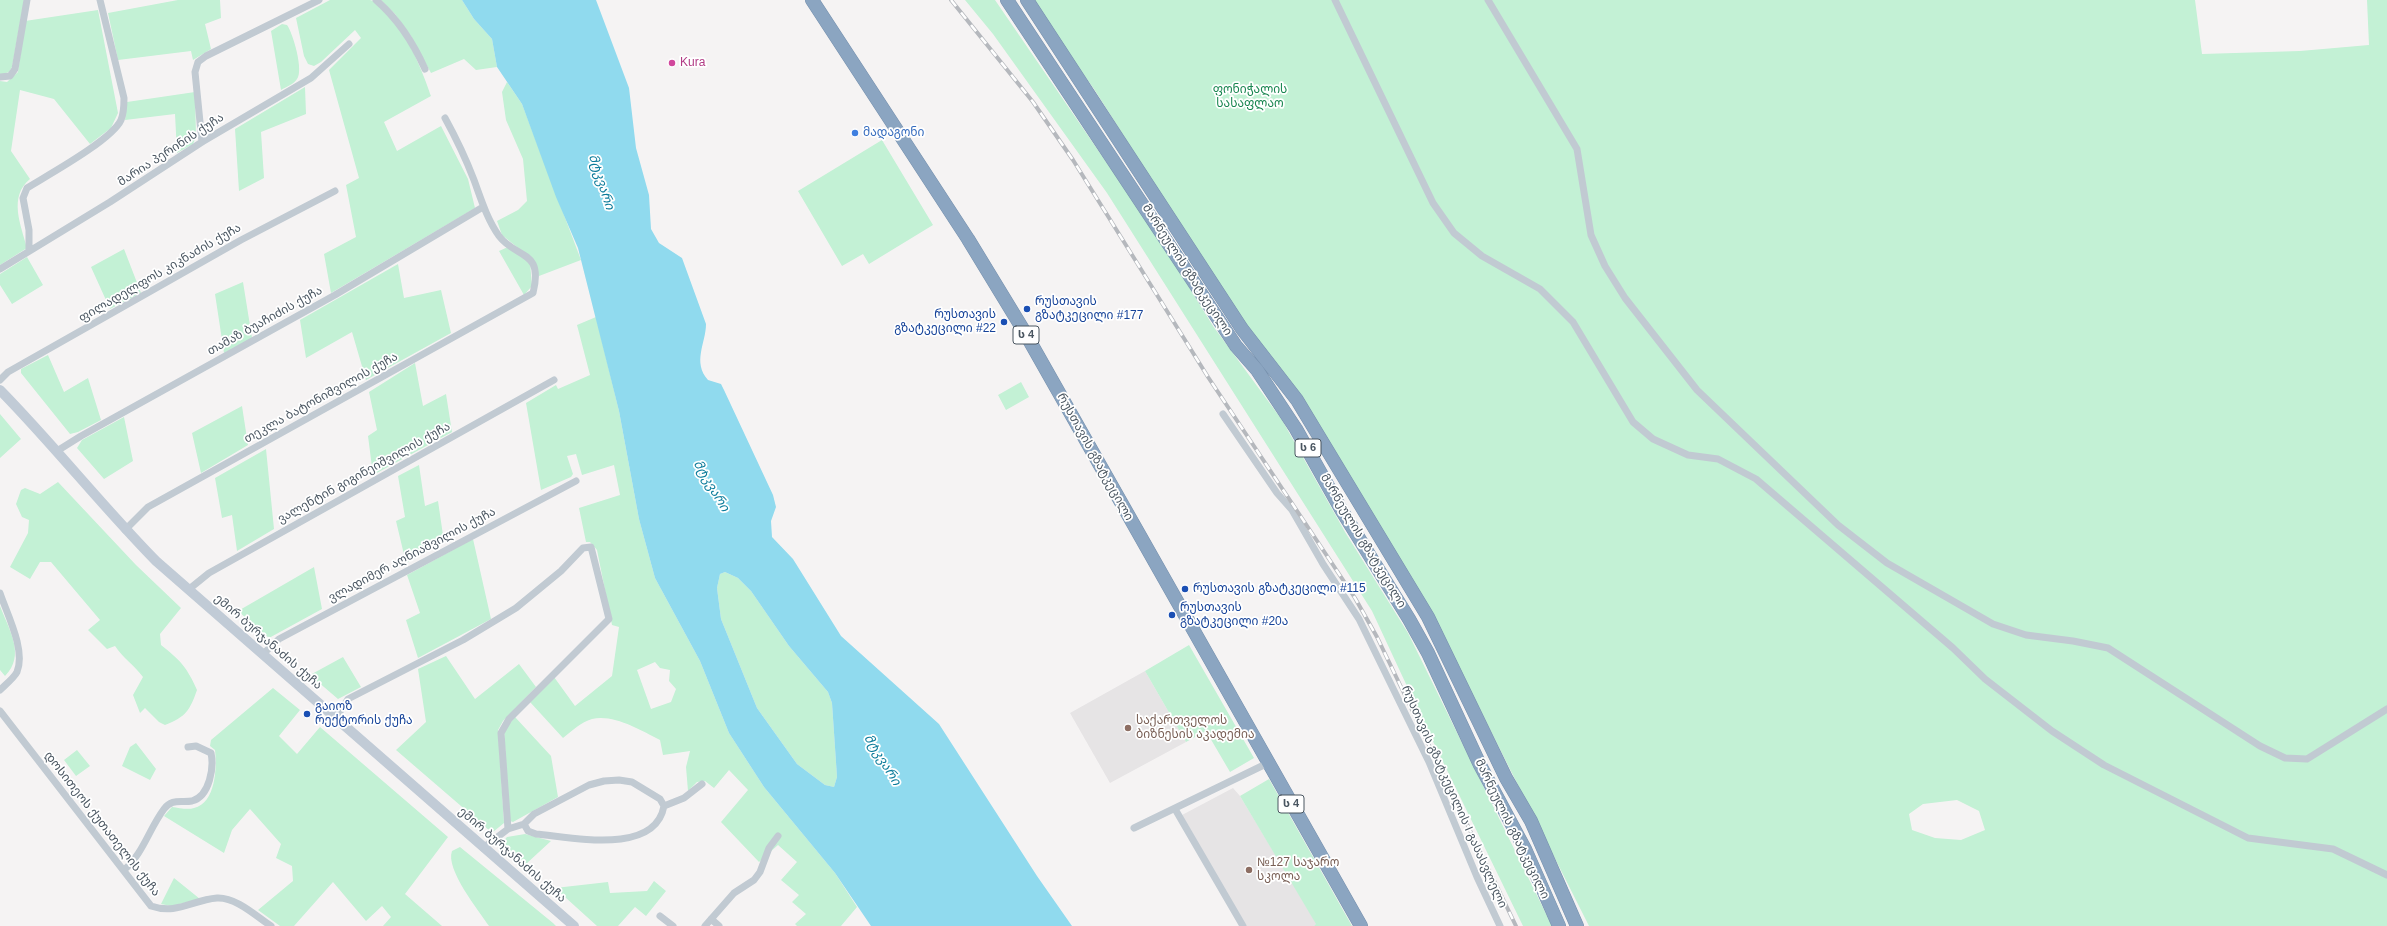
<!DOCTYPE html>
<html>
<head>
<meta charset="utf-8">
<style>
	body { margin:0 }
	canvas { display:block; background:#f5f3f3 }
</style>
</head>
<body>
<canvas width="2387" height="926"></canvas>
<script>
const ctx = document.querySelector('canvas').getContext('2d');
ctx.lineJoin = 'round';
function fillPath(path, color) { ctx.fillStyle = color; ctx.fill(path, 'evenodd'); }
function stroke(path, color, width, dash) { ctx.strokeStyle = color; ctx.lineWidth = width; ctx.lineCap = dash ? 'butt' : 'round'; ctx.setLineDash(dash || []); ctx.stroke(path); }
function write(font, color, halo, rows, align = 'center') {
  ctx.font = font + ' Helvetica,"Noto Sans Georgian",sans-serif'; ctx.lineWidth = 3.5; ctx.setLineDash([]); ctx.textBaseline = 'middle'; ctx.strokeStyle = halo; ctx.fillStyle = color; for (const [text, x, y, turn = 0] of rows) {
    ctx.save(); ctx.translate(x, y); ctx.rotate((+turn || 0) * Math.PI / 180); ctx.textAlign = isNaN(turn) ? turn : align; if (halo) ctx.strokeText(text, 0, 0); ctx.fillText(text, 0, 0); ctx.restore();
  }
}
fillPath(new Path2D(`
	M1145,671L1186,742L1110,783L1070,713Z
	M1233,788L1240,796L1317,924L1314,926H1246L1182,815Z`), '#e6e4e5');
fillPath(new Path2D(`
	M0,0H24L12,67L9,72L0,75Z
	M178,0H220L221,18L205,24L211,49L193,60L191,51L118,60L108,13Z
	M330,0C342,0 358,0 370,0C398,7 423,72 431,96L384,122L397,151L441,126L468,179L475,208L331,293L324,254L356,237L346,185L359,178L329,70L361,38L355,30L321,62L314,66L308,64L304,56L296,18Z
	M381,0H462L474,19L492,39L497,67L476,70L464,59L431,73L411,36L395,14Z
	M965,0H995L1163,245L1213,326L1282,420L1345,532L1408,633L1552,926H1523L1426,727L1372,611L1107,193L993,34Z
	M1030,0H2195L2202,54L2300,51L2369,45L2367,0H2387V926H1589L1449,648L1094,89ZM1957,800L1979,811L1985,830L1961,840L1935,838L1912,830L1909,814L1923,804Z
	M98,10L118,113L111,128L90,144L54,99L20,90L11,151L30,179C8,197 21,225 27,248L0,265V81L7,82L18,72L25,21Z
	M282,24L287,25C293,33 304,71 297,79C294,84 286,87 281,90L271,31Z
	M507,82L522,104L581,260L539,276L533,260L502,235L497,221L518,210L527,201L523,159L506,120L502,92Z
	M305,87L306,114L261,132L264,178L239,191L235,129Z
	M195,92L196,137L193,144L177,153L175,114L125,120L127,102Z
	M882,140L933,225L869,264L863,254L842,266L798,191Z
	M508,247L530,262L532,286L524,295L499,251Z
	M124,249L141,293L110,309L91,267Z
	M27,257L43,285L12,304L0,285V274Z
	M398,264L404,298L441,290L451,333L366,380L352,332L306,358L300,320Z
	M243,282L252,338L224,353L215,294Z
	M596,317L619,411L639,519L655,578L700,661L729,733L764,787L835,873L857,907L841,926H797L795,924L806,914L792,902L799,895L781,880L797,862L778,845L759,862L721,822L748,790L729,770L714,788L705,781L697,782L688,791L686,767L690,751L663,755L660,740C640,730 614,714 592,719C581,722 572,731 563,738L530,702L554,677L575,706L612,676L619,627L612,625L597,550L590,542H586L579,508L620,495L614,465L582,475L576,454L567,456L573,474L571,477L541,490L526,403L556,385L558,389L590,375L577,325ZM655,662L660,668L670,670L669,681L676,689L671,702L651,709L637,670Z
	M48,355L64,392L88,378L101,420L78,432L70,434L21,373V369Z
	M415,363L423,406L446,394L452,432L373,475L368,436L377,430L369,392Z
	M1021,382L1029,397L1006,410L998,395Z
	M242,406L248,445L201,473L192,433Z
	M0,414L21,439L0,458Z
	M124,417L133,461L104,479L77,448L82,440Z
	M266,449L274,529L237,551L232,515L222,518L215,478Z
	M419,465L425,506L438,501L444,542L406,563L396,521L405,517L398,476Z
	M58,482L136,565L181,608L160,634L161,645C180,660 187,667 197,690C190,710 186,717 165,725L159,722L145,708L140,713L133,695L143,677C134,665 123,658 115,646L107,649L88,630L100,620L51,562H40L30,579L10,567L28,533L29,520L22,517L16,504L21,490L25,488L40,494Z
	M473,539L491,619L418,658L406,620L420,613L407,575Z
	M314,567L322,609L269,638L238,611Z
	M725,572L738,578L751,591L789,646L828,692L832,703L837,777L834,787L825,785L797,764L757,708L721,619L717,588L720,574Z
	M0,606C9,630 26,655 5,676L0,670Z
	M1189,645L1254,758L1230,772L1206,731L1186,742L1145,671Z
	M446,656L475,699L519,664L536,687L503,721L498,730L504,823L493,832L490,831L396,750L426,722L418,669Z
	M343,657L361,687L338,699L310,675Z
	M273,688L300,710L279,736L297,754L320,727L448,837L405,894L442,926H383L391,917L382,906L366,921L333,882L294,926H280L258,910L293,881L292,866L276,858L281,844L250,809L232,830L224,853L164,816L172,807C179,808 188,810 194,808C216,803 217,767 215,750L210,746L211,740Z
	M515,717L551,756L558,797L513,822L510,821L504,730Z
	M136,743L156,769L150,780L122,766L130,747Z
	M77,750L90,766L76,776L64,760Z
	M1269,779L1352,926H1314L1316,924L1240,796Z
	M525,834L551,841L526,864L501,844L507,837Z
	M460,847L553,923L556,926H489C479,911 445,869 452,851Z
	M174,878L200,899L171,906L161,904Z
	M654,881L666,891L646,916L635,907L618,926H597L555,888L608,882L610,893L647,891Z`), '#c3f1d5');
fillPath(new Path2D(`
	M462,0H596L629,88L636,148L649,195L651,229L659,243L682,258L706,324C706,343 692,362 708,380L721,384L724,390L773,495L776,507L771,521L772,537L793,559L841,636L939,724L1037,876L1072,926H871L835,873L764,787L729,733L700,661L655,578L639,519L619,411L578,248L556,197L522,104L497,67L492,39L474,19ZM725,572L738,578L751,591L789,646L828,692L832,703L837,777L834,787L825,785L797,764L757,708L721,619L717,588L720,574Z`), '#90daee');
const highway = new Path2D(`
	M812,0L968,239L1024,331L1361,926
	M1007,0L1236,346L1257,370L1296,429L1342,511L1409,619L1428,653L1480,765L1525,849L1559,926
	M1027,0L1242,329L1297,400L1428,617L1506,778L1531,821L1577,926`);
stroke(highway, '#7690ad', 14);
stroke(new Path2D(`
	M376,0C398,19 413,42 425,69
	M1335,0L1433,203L1454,233L1482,256L1540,289L1573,322L1633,422L1653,439L1688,455L1718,459L1756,479L1953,648L1985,679L2052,731L2104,765L2248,838L2333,849L2387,875
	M1488,0L1577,149L1591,235L1605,266L1625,298L1697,390L1838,525L1887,563L1993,624L2026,635L2073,641L2108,648L2260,746L2285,758L2307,759L2387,709
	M0,77L10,76L15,69L27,0
	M202,142L195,72L198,62L206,56L319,0
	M29,251V230L23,198L27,188C48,175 112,140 121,120C124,113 124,106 124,98L100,0
	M0,269L110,202L202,142L311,78L349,44
	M0,380L8,372L241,240L335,191
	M1223,414L1277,493L1292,510L1323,564L1359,619L1429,762L1477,877L1500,926
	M57,451L81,436L335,295L483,207
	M125,530L148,507L533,293C544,249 516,259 499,236C487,219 481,199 474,180C466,159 456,138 445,118
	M188,590L209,573L554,380
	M0,593C7,614 26,650 17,672C14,678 5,685 0,690
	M263,654L279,639L576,481
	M0,711L151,906C177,915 192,900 217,898C236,897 256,916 271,926
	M336,718L348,699L463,640L516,608L561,571L583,548L591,547L609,619L509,719L501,733L508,829
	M664,806L684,798L702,784
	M1175,809L1243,926
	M1134,828L1268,763
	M483,848L508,829L524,824L534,814L589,785L604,781L619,780L632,782L660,799L664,806C655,856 571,837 536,834L528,831L524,824
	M124,870C143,854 149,829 164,809C172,798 181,803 192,801C210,796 214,767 211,753L196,746L188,747
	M660,916L673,926
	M711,919L719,926
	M705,926L734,893L754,880L760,872L769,848L778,836`), '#c1cad2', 7);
stroke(new Path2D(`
	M0,390C54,445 102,506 156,561L574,926`), '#c1cbd6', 10);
stroke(highway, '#8ba5c1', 13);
const rail = new Path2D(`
	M951,0L1033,102L1073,160L1208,377L1355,598L1377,637L1516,926`);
stroke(rail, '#b5b8bd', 4);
stroke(rail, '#fff', 2.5, [8]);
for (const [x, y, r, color] of [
	[672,63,4,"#d1479c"],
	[855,133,4,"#3f7fe0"],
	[1027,309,4,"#1a4fb4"],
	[1004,322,4,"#1a4fb4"],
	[1185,589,4,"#1a4fb4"],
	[1172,615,4,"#1a4fb4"],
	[307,714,4,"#1a4fb4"],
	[1128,728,4,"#8d6e63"],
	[1249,870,4,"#8d6e63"]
]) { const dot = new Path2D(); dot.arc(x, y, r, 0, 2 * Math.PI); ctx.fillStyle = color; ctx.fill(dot); stroke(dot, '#fff', 1.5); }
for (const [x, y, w] of [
	[1026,335,26],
	[1308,448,26],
	[1291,804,26]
]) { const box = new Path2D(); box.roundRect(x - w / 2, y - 9, w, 18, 3); ctx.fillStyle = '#fff'; ctx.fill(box); stroke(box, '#4a5661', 1); }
write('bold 11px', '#4a5661', null, [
	["ს 4",1026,335],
	["ს 6",1308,448],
	["ს 4",1291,804]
]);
write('12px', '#b23c85', '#fff', [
	["Kura",680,63]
], 'left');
write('12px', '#17864f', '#fff', [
	["ფონიჭალის",1250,90],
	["სასაფლაო",1250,104]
]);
write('12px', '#366cbe', '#fff', [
	["მადაგონი",863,133]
], 'left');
write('12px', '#4a5661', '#fff', [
	["მარია პერინის ქუჩა",171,150,-33],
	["მარნეულის გზატკეცილი",1187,270,57],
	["ფილადელფოს კიკნაძის ქუჩა",160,273,-30],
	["თამაზ ბუაჩიძის ქუჩა",265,321,-29],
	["თეკლა ბატონიშვილის ქუჩა",321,398,-29],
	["რუსთავის გზატკეცილი",1095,457,61],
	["ვალენტინ გიგინეიშვილის ქუჩა",364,473,-29],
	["მარნეულის გზატკეცილი",1363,541,59],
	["ვლადიმერ აღნიაშვილის ქუჩა",412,555,-28],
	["ემირ ბურჯანაძის ქუჩა",268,642,41],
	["რუსთავის გზატკეცილის I გასასვლელი",1454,797,66],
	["დოსითეოს ქუთათელის ქუჩა",102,824,52],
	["მარნეულის გზატკეცილი",1512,829,64],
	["ემირ ბურჯანაძის ქუჩა",512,855,41]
]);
write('12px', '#164399', '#fff', [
	["რუსთავის",1035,302],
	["გზატკეცილი #177",1035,316],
	["რუსთავის",996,315,"right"],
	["გზატკეცილი #22",996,329,"right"],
	["რუსთავის გზატკეცილი #115",1193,589],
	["რუსთავის",1180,608],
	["გზატკეცილი #20ა",1180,622],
	["გაიოზ",315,707],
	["რექტორის ქუჩა",315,721]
], 'left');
write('12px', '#785e54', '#fff', [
	["საქართველოს",1136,721],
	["ბიზნესის აკადემია",1136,735],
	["№127 საჯარო",1257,863],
	["სკოლა",1257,877]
], 'left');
write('italic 13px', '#0c7c9b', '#fff', [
	["მტკვარი",601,182,72],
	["მტკვარი",711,486,59],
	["მტკვარი",882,760,58]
]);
</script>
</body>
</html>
